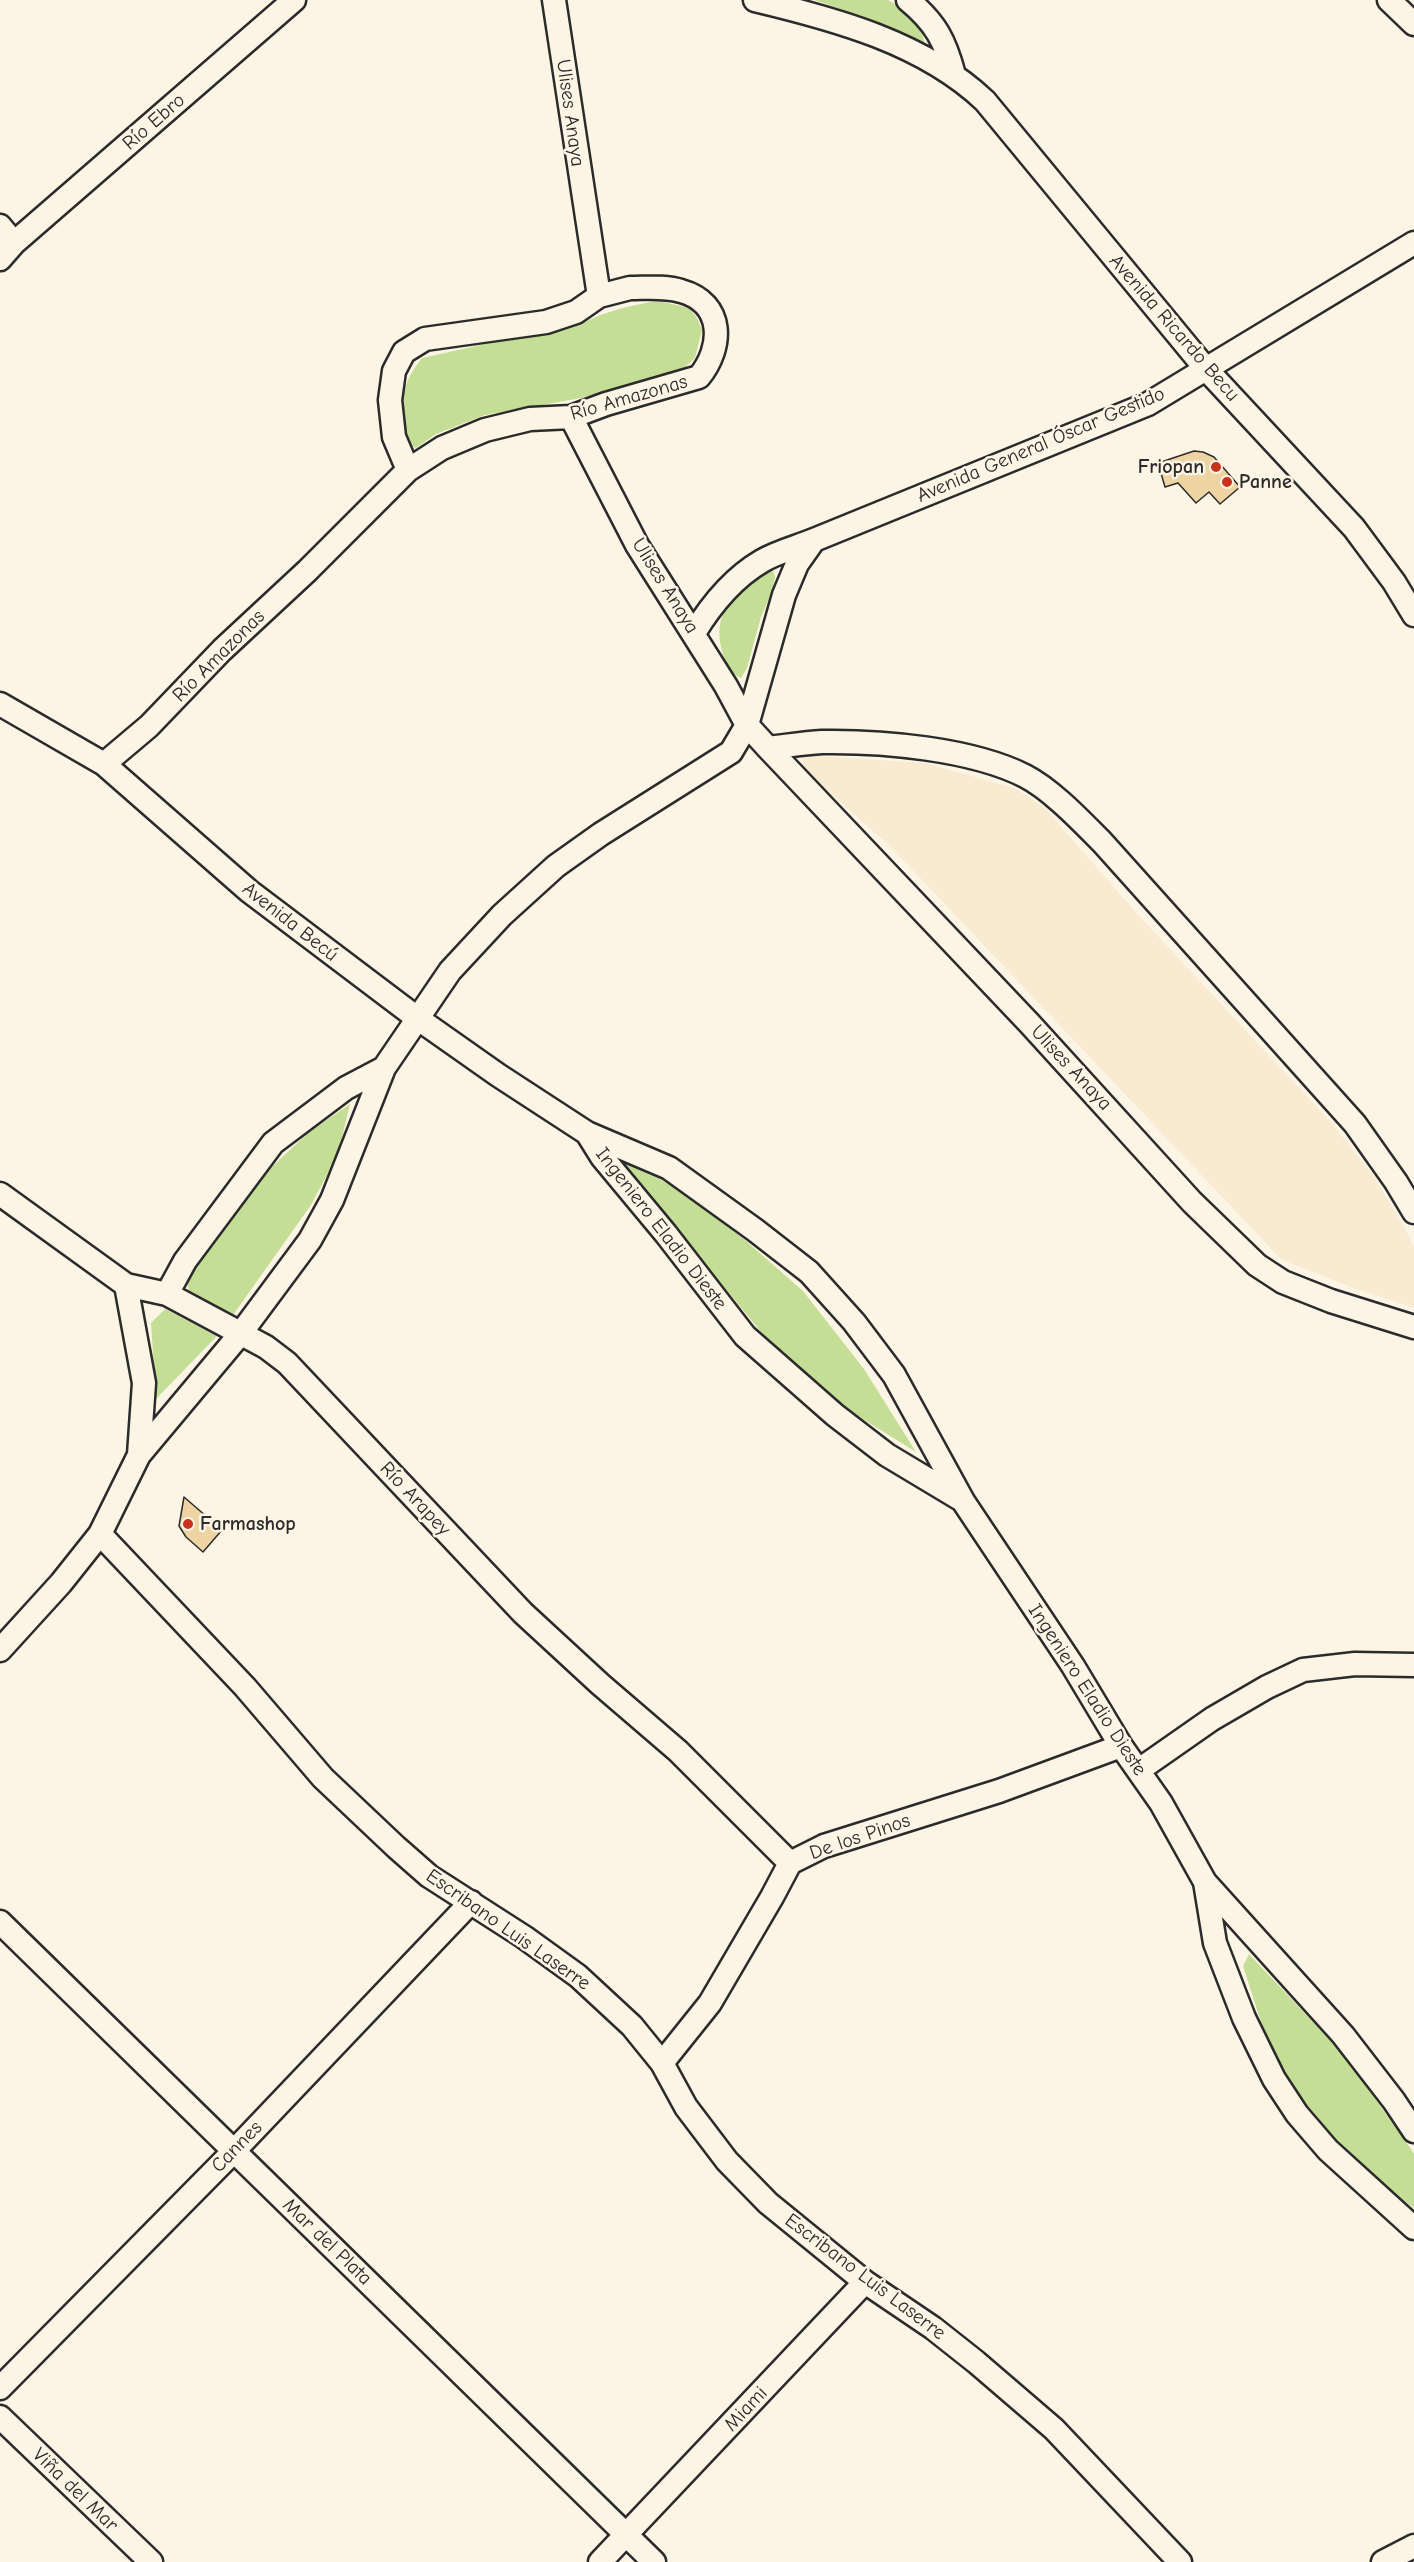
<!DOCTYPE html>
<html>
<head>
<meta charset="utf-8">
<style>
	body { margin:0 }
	canvas { display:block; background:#fcf5e5 }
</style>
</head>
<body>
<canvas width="1414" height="2562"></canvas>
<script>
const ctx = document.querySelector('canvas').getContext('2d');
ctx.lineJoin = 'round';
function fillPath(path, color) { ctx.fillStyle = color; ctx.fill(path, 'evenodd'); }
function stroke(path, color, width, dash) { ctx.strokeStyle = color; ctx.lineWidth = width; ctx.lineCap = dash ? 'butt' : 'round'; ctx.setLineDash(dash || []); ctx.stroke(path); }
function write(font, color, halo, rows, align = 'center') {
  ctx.font = font + ' "Comic Neue",sans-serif'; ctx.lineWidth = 5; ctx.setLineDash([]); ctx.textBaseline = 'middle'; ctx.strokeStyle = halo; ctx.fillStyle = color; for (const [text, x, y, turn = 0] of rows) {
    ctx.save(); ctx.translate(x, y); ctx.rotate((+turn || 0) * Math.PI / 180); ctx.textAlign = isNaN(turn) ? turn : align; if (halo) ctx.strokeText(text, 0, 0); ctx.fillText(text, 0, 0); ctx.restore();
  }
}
fillPath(new Path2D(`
	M803,755L925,763L1014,788L1043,806L1142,919L1330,1121L1373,1175L1405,1228L1414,1248V1308L1354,1288L1282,1260L889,845L803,769Z`), '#f8ebd1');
fillPath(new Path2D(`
	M814,0H888L899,6L921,27L925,46L871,19Z
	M659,301L689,308L697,318L702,330L695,358L683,369L632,386L576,399L485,415L436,434L416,448L409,445C402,406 396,391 422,358L585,322C609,310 632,305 659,301Z
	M768,570H773L775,577L771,594L761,617L747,668L741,678C732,675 727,666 724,657C709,612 734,594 768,570Z
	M350,1104L338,1154L311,1205L233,1315L190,1297L186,1277L260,1178L309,1132Z
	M622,1162L678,1188L746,1241L803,1291L864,1369L916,1452L845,1408L770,1343Z
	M165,1309L217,1336L156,1399L151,1323Z
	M1249,1954L1343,2054L1411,2149L1414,2154V2208L1386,2188L1317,2121L1271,2053L1243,1966Z`), '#c4df95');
const building = new Path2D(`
	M1194,451L1203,452L1214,457L1240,487L1220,504L1209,492L1196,503L1178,483L1165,487L1158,463Z
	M184,1497L222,1530L203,1552L186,1537L179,1526Z`);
fillPath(building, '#eed4a3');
stroke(building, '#2b2b2b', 1.5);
const minor = new Path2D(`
	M554,0L599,296
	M755,0C835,19 924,43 985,101L1206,369L1354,528L1394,582L1414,615
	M908,0C936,23 945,41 954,75
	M1389,0L1414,24
	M0,226L14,243
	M0,259L14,243L294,0
	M630,288C647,288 665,286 681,291C725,303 723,348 699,377L606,404L571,417L530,419L485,430L442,448L408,470L394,437L390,400L394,371L404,352L425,339L546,322L576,312L599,296Z
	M571,417L637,545L726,686L747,725L768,748L1030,1024L1192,1202L1257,1265L1283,1282L1331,1301L1414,1327
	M694,633C711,605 733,578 762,561C777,552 797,547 814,540
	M0,704L104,764L249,891L417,1018L498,1075L587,1133L669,1168L755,1230L809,1272L854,1322L894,1375L963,1501L1073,1666L1121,1746L1161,1803L1205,1882L1343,2035L1394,2101L1414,2131
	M768,748C786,746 804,743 822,742C882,741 972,749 1025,776C1052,790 1081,821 1102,842L1355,1124L1396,1182L1414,1212
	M104,764L149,726L222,650L307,571L408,470
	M587,1133L602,1157L666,1234L745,1336L835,1415L887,1455L962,1500
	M0,1194L126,1285L167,1294L266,1347L287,1363L523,1613L600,1684L678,1751L790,1863
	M126,1285L144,1383L139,1455
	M167,1294L185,1261L273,1143L346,1088L384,1068
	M100,1534L245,1687L323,1778L396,1847L429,1876L524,1937L578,1976L632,2026L662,2063L686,2107L727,2161L768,2203L865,2282L933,2328L976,2362L1054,2429L1180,2562
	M0,1650L61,1583L100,1534L139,1455L241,1333L310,1240L332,1200L384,1068L450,971L502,915L556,866L601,834L731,752L747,725L784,595L797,564L814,540L1148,404L1414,243
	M1139,1770L1212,1719L1267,1687L1303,1670L1355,1664L1414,1665
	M1205,1882L1215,1943L1244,2018L1274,2079L1297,2114L1328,2150L1414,2228
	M0,1922L654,2562
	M662,2063L710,2003L772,1897L790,1863L824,1846L999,1791L1121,1746
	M0,2388L234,2151L471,1902
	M0,2417L151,2562
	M600,2562L865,2282
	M1383,2562L1414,2546`);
stroke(minor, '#2b2b2b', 27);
stroke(minor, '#fcf5e5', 22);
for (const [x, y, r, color] of [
	[1216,467,6,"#c8321e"],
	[1227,482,6,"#c8321e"],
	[188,1524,6,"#c8321e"]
]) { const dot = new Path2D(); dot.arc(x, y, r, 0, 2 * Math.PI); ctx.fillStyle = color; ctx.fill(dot); stroke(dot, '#fcf5e5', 2); }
write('20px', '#2b2b2b', '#fcf5e5', [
	["Ulises Anaya",570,113,82],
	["Río Ebro",154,122,-41],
	["Avenida Ricardo Becu",1174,328,49],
	["Río Amazonas",629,398,-16],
	["Avenida General Óscar Gestido",1041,445,-23],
	["Ulises Anaya",665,586,58],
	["Río Amazonas",219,656,-45],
	["Avenida Becú",290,922,38],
	["Ulises Anaya",1071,1068,47],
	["Ingeniero Eladio Dieste",661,1229,52],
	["Río Arapey",415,1499,47],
	["Ingeniero Eladio Dieste",1087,1690,57],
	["De los Pinos",860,1837,-19],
	["Escribano Luis Laserre",508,1930,35],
	["Cannes",237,2147,-46],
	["Mar del Plata",327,2242,44],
	["Escribano Luis Laserre",865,2277,37],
	["Miami",746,2409,-47],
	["Viña del Mar",75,2490,44]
]);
write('bold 20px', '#2b2b2b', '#fcf5e5', [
	["Friopan",1204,467,"right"],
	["Panne",1239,482],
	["Farmashop",200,1524]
], 'left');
</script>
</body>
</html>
